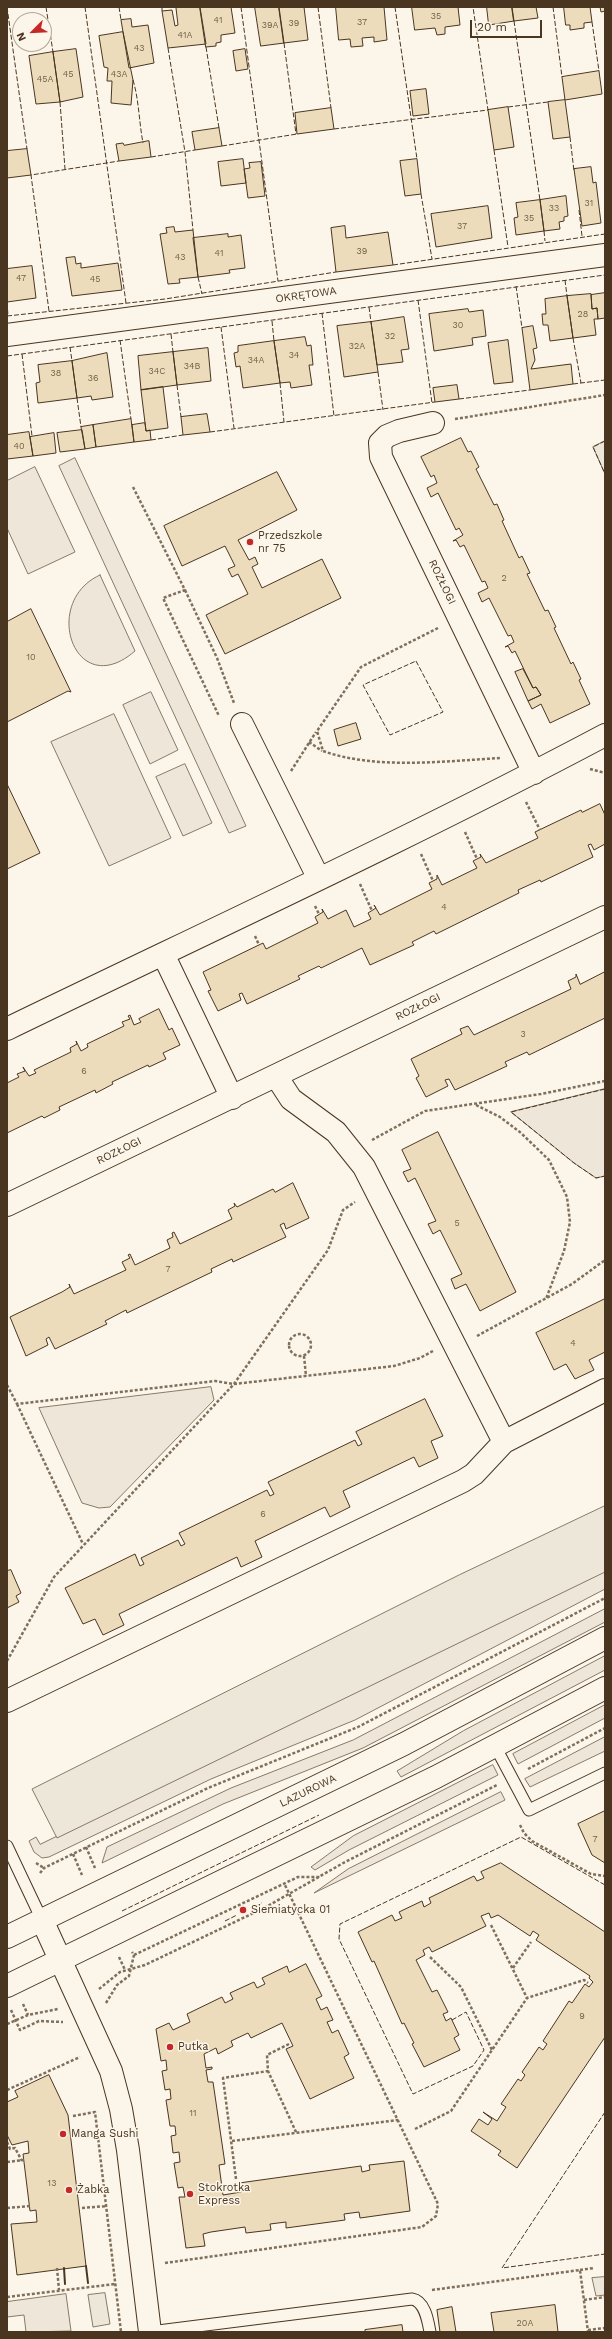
<!DOCTYPE html>
<html>
<head>
<meta charset="utf-8">
<style>
	body { margin:0 }
	#map { position:relative; width:612px; height:2339px; overflow:hidden; background:#fbf6e9; font-family:"Work Sans",sans-serif }
	canvas { display:block }
	.frame { position:absolute; inset:0; border:8px solid #4a3520; pointer-events:none }
	.north { position:absolute; left:12px; top:12px; width:40px; height:40px; box-sizing:border-box; background:#fbf6e9; border:1px solid #b4a999; border-radius:50%; rotate:246deg; font-size:11px; font-weight:700; line-height:16px; text-align:center; color:#4a3520 }
	.north::after { content:''; display:block; margin:auto; width:14px; height:18px; background:#c62828; clip-path:polygon(50% 0,100% 100%,50% 72%,0 100%) }
	.scale { position:absolute; left:470px; top:20px; width:72px; height:18px; box-sizing:border-box; border:2px solid #4a3520; border-top:0; padding-left:5px; font-size:12px; line-height:14px; white-space:nowrap; color:#4a3520; -webkit-text-stroke:3px #fbf6e9; paint-order:stroke }
</style>
</head>
<body>
<div id="map">
<canvas width="612" height="2339"></canvas>
<div class="frame"></div>
<div class="north">N</div>
<div class="scale">20 m</div>
</div>
<script>
const ctx = document.querySelector('canvas').getContext('2d');
ctx.lineJoin = 'round';
function fillPath(path, color) { ctx.fillStyle = color; ctx.fill(path, 'evenodd'); }
function stroke(path, color, width, dash) { ctx.strokeStyle = color; ctx.lineWidth = width; ctx.lineCap = dash ? 'butt' : 'round'; ctx.setLineDash(dash || []); ctx.stroke(path); }
function write(font, color, halo, rows, align = 'center') {
  ctx.font = font + ' "Work Sans",sans-serif'; ctx.lineWidth = 3; ctx.setLineDash([]); ctx.textBaseline = 'middle'; ctx.strokeStyle = halo; ctx.fillStyle = color; for (const [text, x, y, turn = 0] of rows) {
    ctx.save(); ctx.translate(x, y); ctx.rotate((+turn || 0) * Math.PI / 180); ctx.textAlign = isNaN(turn) ? turn : align; if (halo) ctx.strokeText(text, 0, 0); ctx.fillText(text, 0, 0); ctx.restore();
  }
}
const green = new Path2D(`
	M75,458L246,826L229,833L59,466Z
	M35,467L75,552L28,574L7,528V481Z
	M100,575L135,651C75,703 40,602 100,575Z
	M151,692L178,750L150,764L123,705Z
	M114,714L171,838L109,866L51,742Z
	M185,764L212,823L183,836L156,777Z
	M605,1089V1176L596,1178L574,1163L511,1112Z
	M211,1387L214,1400L110,1507L99,1508L82,1503L39,1408Z
	M605,1569V1589L355,1720L211,1779L49,1857L42,1858L34,1852L29,1841L36,1837L40,1844Z
	M605,1609V1622L363,1748L223,1804L102,1863L107,1847L231,1788L353,1740Z
	M605,1656V1670L401,1777L397,1771L463,1731Z
	M605,1705V1718L518,1764L513,1754Z
	M605,1737V1751L530,1787L525,1779Z
	M493,1765L498,1775L349,1850L315,1870L311,1867L353,1836Z
	M501,1792L505,1800L314,1893L348,1869Z
	M66,2294L71,2331L26,2332L24,2315L7,2317V2302Z`);
fillPath(green, '#ede6d9');
stroke(green, '#887966', 1);
const parking = new Path2D(`
	M605,441V474L593,447Z
	M605,1506V1572L57,1838L32,1789L459,1575Z
	M605,2277V2295L596,2296L592,2278Z
	M105,2293L110,2324L93,2327L88,2295Z`);
fillPath(parking, '#ede7d9');
stroke(parking, '#887966', 1);
const building = new Path2D(`
	M200,7L206,44L168,48L162,11L172,10L175,26L178,25L176,8Z
	M200,7H231L235,33L221,35V42L216,43V46L206,47Z
	M255,7H279L284,43L261,46Z
	M279,7H304L308,40L284,43Z
	M336,7H384L387,40L374,42V37L362,38L363,46L351,47L350,39L339,40Z
	M412,7H458L460,25L445,27V34L437,35L435,28L415,30Z
	M487,7H512L514,21L489,25Z
	M512,7H536L538,18L514,21Z
	M564,7H590L592,22L584,23V28L570,30V25H566Z
	M590,7H605V11L601,12L600,7Z
	M131,19L132,27L148,25L154,63L129,68L121,20Z
	M123,32L133,80L131,105L111,103L112,81H107L108,68L104,67L99,36Z
	M76,49L83,97L60,102L53,52Z
	M245,49L248,69L236,71L233,51Z
	M53,52L60,102L36,104L29,56Z
	M599,71L602,94L565,100L562,77Z
	M426,89L429,114L413,116L410,91Z
	M565,100L570,137L553,139L548,102Z
	M508,107L514,147L494,150L488,110Z
	M331,108L334,129L297,134L295,113Z
	M219,128L222,146L195,150L192,132Z
	M149,141L151,157L119,161L116,144L123,143L124,145Z
	M27,149L31,175L7,178V151Z
	M243,159L246,183L221,186L218,162Z
	M417,159L421,194L405,196L400,161Z
	M261,162L265,196L248,198L244,169L250,168L249,163Z
	M591,167L593,183L596,182L601,223L582,226L574,169Z
	M566,196L568,216L564,217V221L559,222L560,229L544,231L540,200Z
	M540,200L544,231L516,235L514,218L518,217L516,203Z
	M488,206L492,238L436,247L431,214Z
	M345,226L346,238L388,232L393,265L336,272L331,228Z
	M174,227L175,232L193,230L198,277L179,279L180,283L168,284L160,234L167,233L166,228Z
	M228,234V237L241,235L245,268L229,270L230,273L198,277L193,238Z
	M75,257L76,264L81,263V268L118,263L122,290L72,296L66,258Z
	M32,266L36,298L7,302V269Z
	M605,293V318L598,319L597,308L592,309L591,295Z
	M591,294L592,309L597,308L598,319H594L596,335L573,338L567,296Z
	M567,296L573,338L550,341L548,325H543L542,314H546L545,299Z
	M468,309L469,312L483,310L486,336L472,338L473,345L434,351L429,314Z
	M404,317L409,349L401,350L403,362L377,365L371,322Z
	M371,322L378,372L344,377L337,326Z
	M533,326L537,348L533,349L535,360L531,369L571,364L573,384L530,390L522,328Z
	M305,337L307,346L311,345L313,365H309L312,385L291,388L290,382L280,383L274,341Z
	M508,340L513,382L494,384L488,343Z
	M274,341L280,383L243,388L240,366L236,367L234,353L238,352V346Z
	M208,348L211,381L177,385L173,352Z
	M173,352L177,385L141,390L138,356Z
	M107,353L113,397L92,400L91,396L77,398L72,361Z
	M72,361L77,398L38,403L36,383L40,382L38,365Z
	M457,385L459,399L435,402L433,388Z
	M163,387L168,428L146,431L141,390Z
	M207,414L210,432L183,435L181,417Z
	M131,419L134,442L96,447L93,425Z
	M145,423L146,431L150,430L151,440L134,442L132,425Z
	M93,425L96,447L85,449L81,427Z
	M82,430L85,449L60,452L57,433Z
	M29,432L33,456L7,459V435Z
	M54,433L56,453L33,456L30,437Z
	M461,438L468,452L471,451L479,467L476,469L494,505L497,504L504,520L502,521L519,558L522,556L530,573L527,574L545,611L548,610L556,627L554,628L571,664L573,662L581,679L579,680L590,704L550,723L541,704L532,709L528,701L541,695L536,687L533,688L515,651L512,653L508,646L505,647L514,642L511,635L508,636L489,598L482,602L478,593L488,588L485,581L482,582L464,545L460,547L456,540L453,541L463,535L459,528L456,530L438,493L431,497L427,488L437,483L434,475L431,477L421,457Z
	M277,472L297,510L238,540L249,560L255,557L258,564L252,567L262,588L322,559L341,598L225,654L206,615L248,594L238,574L232,577L228,569L235,566L225,546L182,566L164,526Z
	M31,609L71,692L68,691L7,722V622Z
	M523,669L533,688L536,687L541,695L528,701L515,672Z
	M356,723L361,739L338,746L334,730Z
	M7,784L40,853L7,869Z
	M600,804L605,815V844L594,850L591,844L588,845L593,857L541,882L540,880L518,890L519,893L436,934L434,931L412,942L414,945L370,965L362,948L321,968L319,966L298,976L300,979L247,1004L242,993L239,994L241,1000L218,1011L208,991L211,990L203,972L263,943L266,949L318,923L315,917L323,912L322,909L328,919L346,910L354,927L371,919L368,913L376,908L374,905L380,915L432,889L429,883L437,879V875L442,885L477,868L473,861L481,857L480,854L486,863L538,838L535,832L581,810L582,812Z
	M605,972V1018L529,1055L527,1052L505,1062L507,1066L455,1090L449,1079L445,1080L448,1086L426,1097L416,1078L419,1076L411,1059L462,1034L460,1029L468,1026L474,1035L571,989L568,981L576,977V974L580,984Z
	M159,1009L169,1030L172,1028L180,1045L163,1053L166,1059L149,1067L148,1065L112,1082L113,1084L96,1093L95,1090L59,1107L60,1110L44,1118L42,1116L7,1133V1083L19,1077L17,1074L25,1071L23,1067L29,1076L36,1073L34,1070L71,1052L70,1048L77,1044L76,1041L81,1051L88,1047L87,1044L124,1026L122,1022L130,1019L128,1016L130,1015L134,1025L141,1022L139,1019Z
	M438,1132L516,1292L480,1311L466,1284L455,1289L451,1279L462,1274L440,1230L433,1234L428,1224L436,1221L415,1178L408,1182L403,1172L411,1169L402,1150Z
	M293,1183L309,1218L286,1229L284,1223L280,1225L286,1237L233,1262L232,1259L211,1269L212,1272L127,1313L126,1310L105,1321L107,1324L55,1349L49,1337L46,1339L48,1345L26,1356L10,1317L62,1292L70,1287L69,1284L74,1294L126,1270L122,1262L130,1258L128,1255L130,1254L135,1265L170,1248L167,1240L173,1237L172,1233L174,1232L180,1244L232,1219L228,1210L235,1206L234,1203L237,1207L273,1189L275,1192Z
	M605,1299V1352L589,1360L594,1370L575,1379L566,1364L554,1370L536,1333Z
	M425,1399L443,1436L431,1441L438,1458L419,1467L414,1457L343,1491L350,1507L330,1517L325,1507L255,1541L262,1557L241,1567L237,1557L119,1614L124,1625L103,1635L95,1619L83,1624L65,1588L135,1554L140,1566L144,1564L141,1558L178,1540L181,1546L185,1544L179,1533L267,1490L270,1496L274,1494L268,1482L355,1440L358,1446L362,1444L356,1432Z
	M11,1570L21,1593L16,1596L19,1602L7,1608V1571Z
	M605,1811V1863L592,1855L578,1824Z
	M501,1863L605,1932V2037L517,2168L498,2155L501,2151L471,2131L479,2119L488,2125L492,2119L483,2112L497,2121L506,2107L501,2104L518,2079L521,2081L525,2075L522,2072L539,2047L543,2050L547,2044L543,2041L569,2001L572,2003L585,1984L589,1987L593,1982L589,1978L590,1976L536,1940L539,1935L533,1931L530,1936L498,1915L491,1918L489,1913L481,1916L486,1926L432,1952L429,1947L423,1950L425,1955L416,1960L432,1992L437,1990L448,2012L443,2014L446,2021L451,2018L459,2035L454,2038L460,2050L424,2067L412,2044L414,2043L404,2023L402,2024L374,1961L372,1962L358,1932L392,1915L395,1921L402,1918L399,1912L422,1901L424,1907L431,1903L429,1898L474,1876L477,1881L484,1878L481,1872Z
	M306,1964L322,1996L316,1999L321,2010L327,2007L333,2020L327,2022L332,2033L338,2030L349,2054L344,2057L354,2078L310,2099L286,2049L293,2046L282,2023L251,2038L248,2033L231,2041L233,2046L218,2054L216,2048L204,2054L206,2068L212,2067V2069L206,2070L208,2082H213L225,2164L219,2165L223,2195L241,2192L239,2183L361,2166L362,2172L370,2170L369,2165L404,2161L410,2211L360,2218L359,2212L344,2214L345,2220L286,2228V2222L270,2224L271,2230L246,2233L245,2227L211,2232L203,2234L205,2246L186,2248L179,2197H185L183,2187L178,2188L174,2163L180,2162L179,2152L173,2153L171,2136L176,2135L175,2126H170L166,2100L171,2099L170,2089L165,2090L162,2071L167,2070L166,2060L161,2061L156,2029L169,2023L173,2030L190,2022L187,2014L222,1997L225,2003L233,1999L230,1993L254,1982L257,1988L265,1984L262,1978L287,1966L289,1972Z
	M49,2075L68,2115L86,2266L17,2275L11,2224L37,2222L36,2210L30,2211L23,2154L29,2153L28,2141L12,2145L7,2135V2102L18,2097L15,2091Z
	M555,2305L558,2332H494L491,2313Z
	M452,2307L456,2332H440L437,2310Z
	M402,2325L403,2332H365V2330Z`);
fillPath(building, '#ecdcbc');
stroke(building, '#4a3520', 1);
const service = new Path2D(`
	M495,1746L529,1810L605,1773
	M7,1846L42,1920
	M150,2332L412,2299C425,2301 428,2321 430,2332`);
const minor = new Path2D(`
	M7,335L605,255
	M433,423L399,431L387,436L380,443L381,457L534,773
	M242,724L319,879
	M163,954L232,1098
	M7,1029C207,932 409,839 605,735
	M276,1076L291,1099L336,1132L364,1167L504,1442
	M7,1205L605,917
	M7,1701L463,1481L474,1474L504,1442L605,1390
	M42,1920L111,2071L121,2109L128,2150L150,2332`);
const secondary = new Path2D(`
	M7,1937L404,1744L605,1638
	M7,1986L436,1777L605,1688`);
stroke(service, '#4a3520', 13);
stroke(minor, '#4a3520', 24);
stroke(secondary, '#4a3520', 24);
stroke(new Path2D(`
	M455,419L605,395
	M133,487L185,590L163,598L219,716
	M185,590L217,658L234,703
	M438,628L361,667L317,731L323,751C376,770 445,761 501,758
	M309,742L322,751
	M590,769L605,773
	M291,771L316,732
	M526,802L540,830
	M465,832L477,859
	M421,854L433,881
	M360,884L372,911
	M315,906L319,914
	M255,936L259,945
	M476,1105L500,1117L521,1133L549,1160L567,1197L570,1222L564,1251L546,1299
	M372,1140L425,1111L541,1094L605,1081
	M289 1345a11 11 0 1 1 22 0a11 11 0 1 1-22 0Z
	M477,1336L572,1284L605,1260
	M304,1356L306,1376
	M7,1385L17,1404L215,1381L234,1384L394,1366L420,1358L433,1351
	M17,1404L83,1544
	M7,1661L54,1577L234,1384L328,1250L343,1210L355,1202
	M528,1769L605,1728
	M520,1825L524,1833L532,1841L591,1874L605,1876
	M86,1847L95,1868
	M73,1854L82,1875
	M36,1863L44,1868
	M40,1873L44,1868L208,1788L358,1727L605,1598
	M491,1925L527,1998
	M134,1955L298,1877H320
	M119,1957L125,1970
	M430,1957L461,1987L492,2050
	M513,1968L531,1942
	M99,1989L120,1972L145,1965L266,1907L345,1862L497,1785
	M106,2003L117,1985L129,1976L134,1955L132,1952
	M23,2004L28,2015
	M11,2010L20,2030L39,2021L63,2022
	M7,2024L28,2015L58,2009
	M289,2044L267,2055L268,2071L296,2132
	M7,2090L80,2057
	M73,2116L95,2112L121,2332
	M415,2129L451,2111L527,1998L584,1980L588,1983
	M232,2141L398,2120
	M7,2142L10,2149L15,2148L22,2161
	M7,2162L24,2160
	M236,2179L223,2078L268,2071
	M7,2208L30,2206
	M82,2208L107,2206
	M165,2263L422,2227L436,2216L438,2204L284,1883
	M57,2268L59,2290
	M580,2270L594,2268
	M432,2290L580,2270L588,2332
	M7,2297L115,2284
	M584,2300L605,2297
	M588,2330L605,2328`), '#7f6f5c', 2.5, [3, 2]);
stroke(service, '#fbf6e9', 11);
stroke(minor, '#fbf6e9', 22);
stroke(secondary, '#fbf6e9', 22);
stroke(new Path2D(`
	M7,7L27,149
	M46,7L53,52
	M85,7L126,303
	M119,7L121,20
	M162,7V11
	M241,7L278,281
	M318,7L331,108
	M395,7L417,159
	M553,7L562,77
	M514,21L540,200
	M592,22L599,71
	M284,43L296,134
	M206,47L219,128
	M168,48L185,152L193,230
	M133,80C139,100 139,122 143,143
	M60,102L65,169
	M508,107L548,102
	M334,129L488,110L473,7
	M570,137L574,171
	M222,146L297,134
	M494,150L508,247
	M151,157L195,150
	M421,194L432,259
	M579,210L582,236
	M544,231L545,241
	M393,265L605,234
	M198,277L202,294
	M565,280L567,296
	M516,286L522,328
	M418,300L432,403
	M7,302L8,316
	M369,307L371,322
	M49,311L31,175L119,161
	M322,313L334,416
	M7,316L165,299L336,272
	M272,321L274,341
	M221,327L234,428
	M171,334L173,352
	M573,338L581,383
	M120,340L131,419
	M70,347L72,361
	M22,354L32,436
	M7,356L605,275
	M378,372L383,410
	M280,383L284,422
	M573,384L605,380
	M177,385L181,417
	M77,398L81,427
	M459,399L530,390
	M210,432L435,402
	M151,440L183,435
	M605,441L593,447L605,474
	M416,661L443,712L390,735L363,685Z
	M605,1089L511,1112L574,1163L596,1178L605,1176
	M251,1909L263,1902
	M122,1911L319,1815
	M225,1921L237,1915
	M452,2020L466,2012L484,2050L473,2066L413,2094L339,1939L340,1924L521,1837L605,1885
	M605,2112L502,2268L605,2254`), '#4a3520', 1, [5, 2]);
stroke(new Path2D(`
	M86,2266L88,2283
	M64,2268L65,2284`), '#4a3520', 2);
for (const [x, y, r, color] of [
	[250,542,4,"#c62828"],
	[243,1910,4,"#c62828"],
	[170,2047,4,"#c62828"],
	[63,2134,4,"#c62828"],
	[69,2190,4,"#c62828"],
	[190,2194,4,"#c62828"]
]) { const dot = new Path2D(); dot.arc(x, y, r, 0, 2 * Math.PI); ctx.fillStyle = color; ctx.fill(dot); stroke(dot, '#fbf6e9', 1.5); }
write('9px', '#725f47', null, [
	["35",436,16],
	["41",218,20],
	["37",362,22],
	["39",294,23],
	["39A",270,25],
	["41A",185,35],
	["43",139,48],
	["45",68,74],
	["43A",119,74],
	["45A",45,79],
	["31",589,203],
	["33",554,208],
	["35",529,218],
	["37",462,226],
	["39",362,251],
	["41",219,253],
	["43",180,257],
	["47",21,278],
	["45",95,279],
	["28",583,314],
	["30",458,325],
	["32",390,336],
	["32A",357,346],
	["34",294,355],
	["34A",256,360],
	["34B",192,366],
	["34C",157,371],
	["38",56,373],
	["36",93,378],
	["40",19,446],
	["2",504,578],
	["10",31,657],
	["4",444,907],
	["3",523,1034],
	["6",84,1071],
	["5",457,1223],
	["7",168,1269],
	["4",573,1343],
	["6",263,1514],
	["7",595,1839],
	["9",582,2016],
	["11",193,2113],
	["13",52,2183],
	["20A",525,2323]
]);
write('11px', '#4a3520', '#fbf6e9', [
	["OKRĘTOWA",306,295,-8],
	["ROZŁOGI",442,582,64],
	["ROZŁOGI",418,1007,-26],
	["ROZŁOGI",119,1151,-26],
	["LAZUROWA",308,1791,-26]
]);
write('11px', '#4a3520', '#fbf6e9', [
	["Przedszkole",258,536],
	["nr 75",258,549],
	["Siemiatycka 01",251,1910],
	["Putka",178,2047],
	["Manga Sushi",71,2134],
	["Stokrotka",198,2188],
	["Express",198,2201],
	["Żabka",77,2190]
], 'left');
</script>
</body>
</html>
